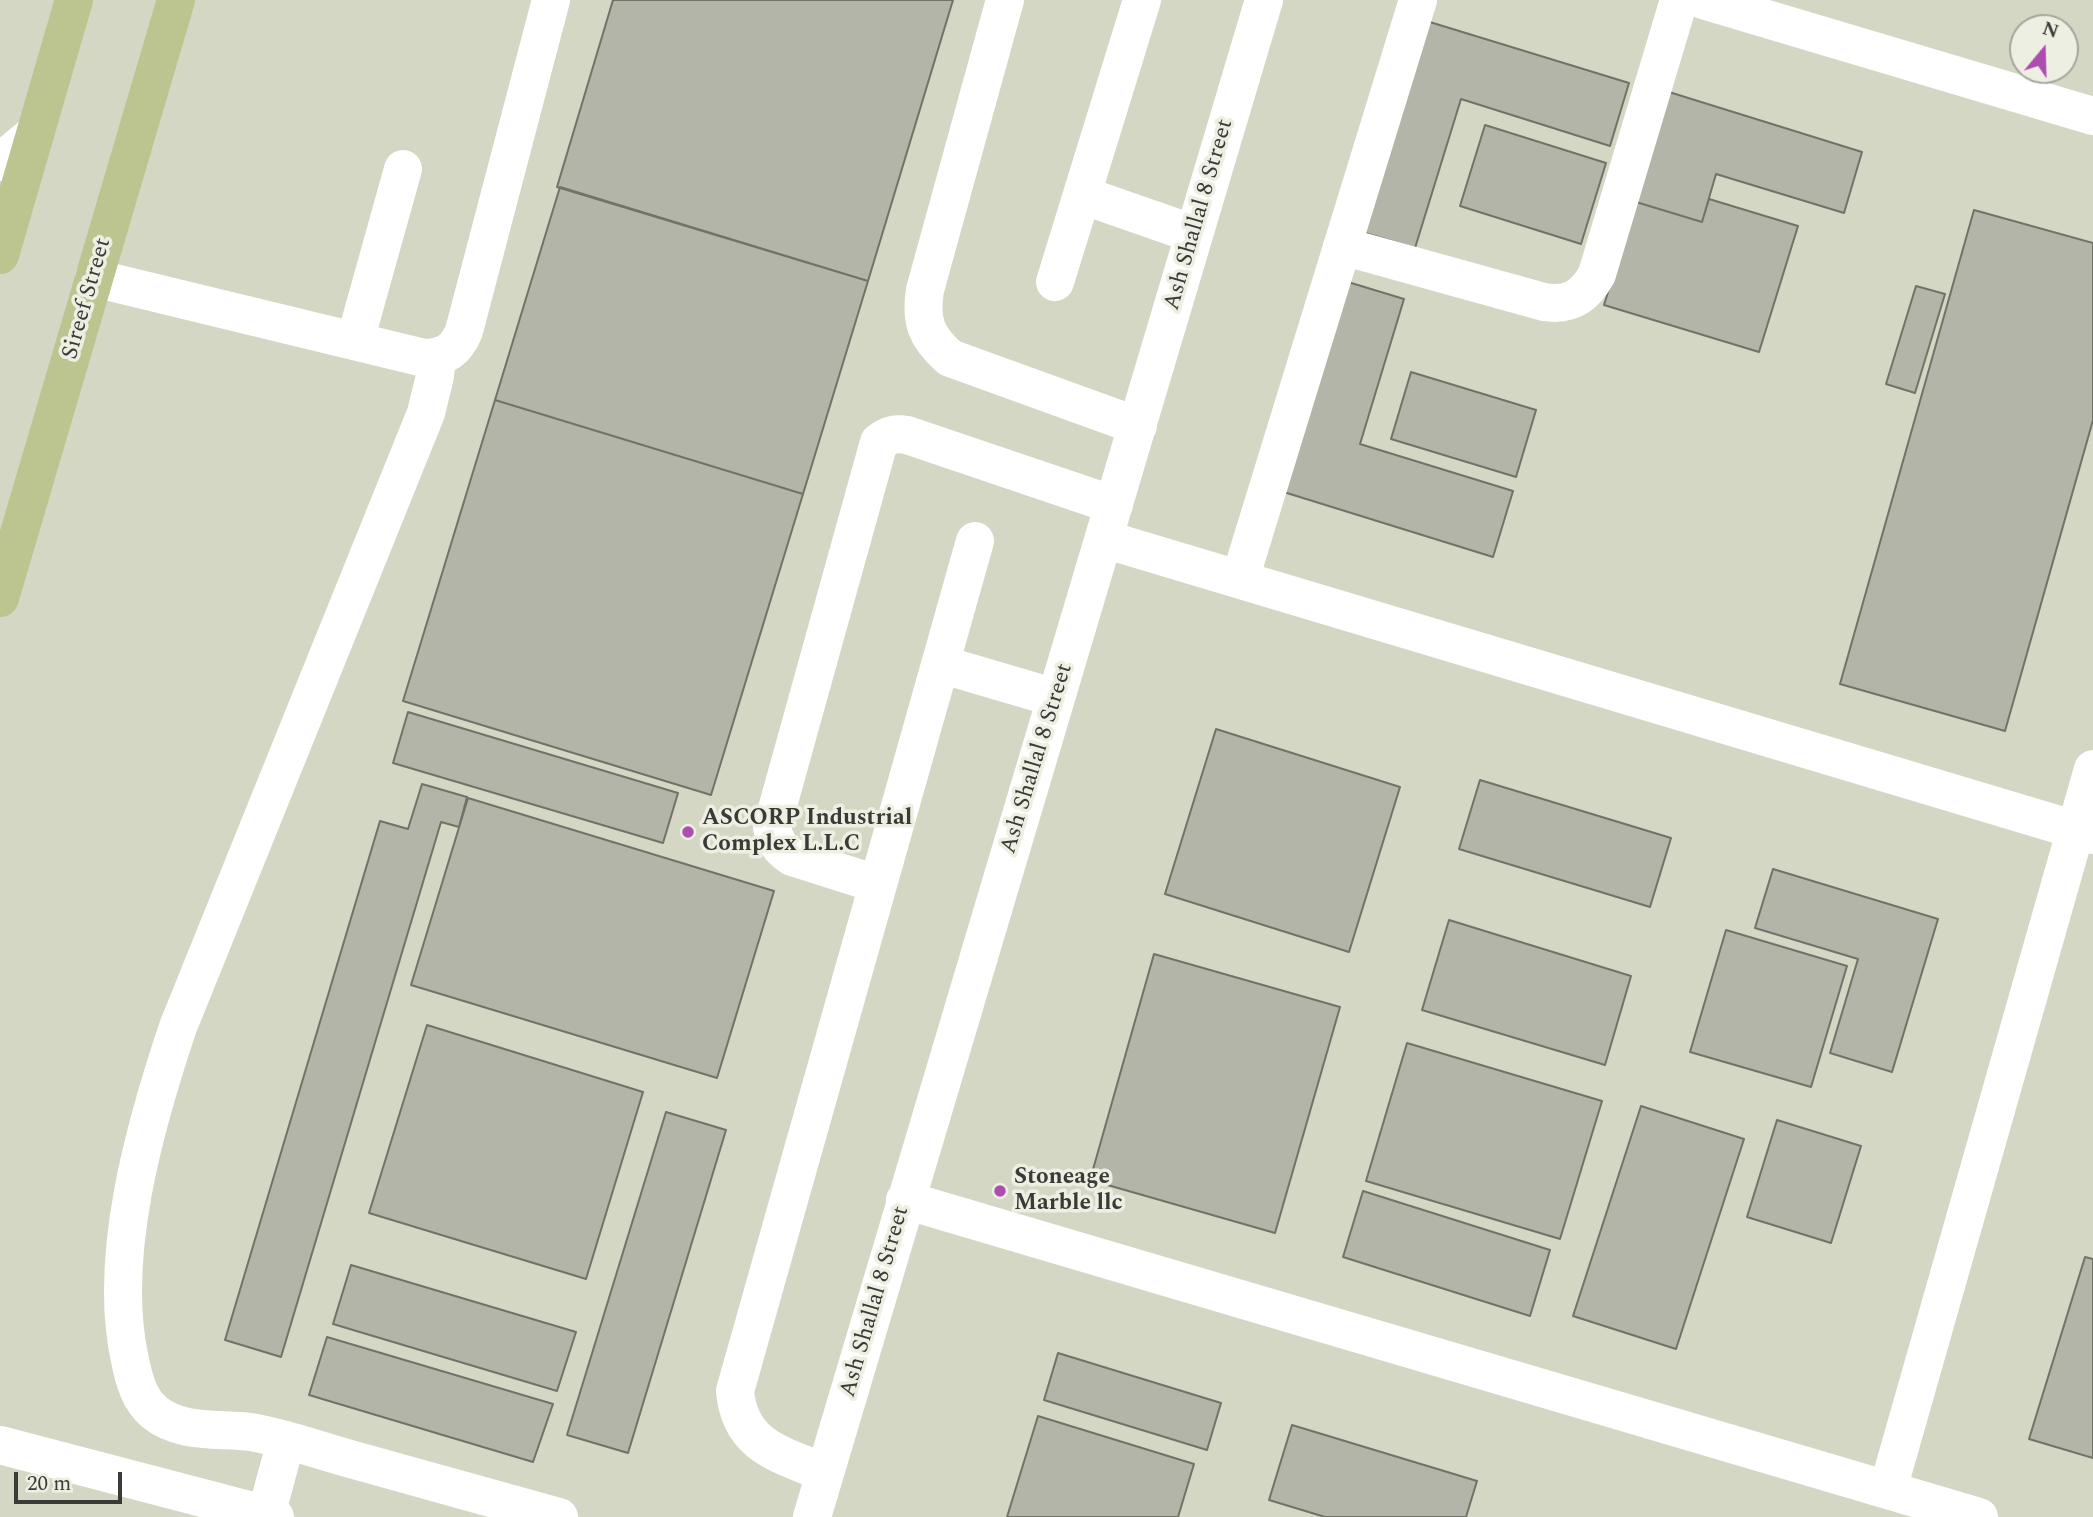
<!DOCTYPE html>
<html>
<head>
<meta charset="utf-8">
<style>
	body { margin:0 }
	#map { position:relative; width:2093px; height:1517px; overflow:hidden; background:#e0e2d6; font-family:Spectral,serif }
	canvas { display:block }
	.north { position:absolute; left:2009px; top:14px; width:70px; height:70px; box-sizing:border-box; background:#edefe3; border:2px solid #a5a79e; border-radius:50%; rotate:19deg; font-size:19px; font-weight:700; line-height:28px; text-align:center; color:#3a3b37 }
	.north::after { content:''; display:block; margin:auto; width:24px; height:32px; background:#af4cb2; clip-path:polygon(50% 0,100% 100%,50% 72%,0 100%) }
	.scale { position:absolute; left:14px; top:1472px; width:108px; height:32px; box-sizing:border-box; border:4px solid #3a3b37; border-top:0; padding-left:9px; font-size:21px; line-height:24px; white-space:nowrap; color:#3a3b37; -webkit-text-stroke:5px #edefe3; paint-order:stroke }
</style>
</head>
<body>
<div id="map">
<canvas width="2093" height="1517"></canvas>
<div class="north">N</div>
<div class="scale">20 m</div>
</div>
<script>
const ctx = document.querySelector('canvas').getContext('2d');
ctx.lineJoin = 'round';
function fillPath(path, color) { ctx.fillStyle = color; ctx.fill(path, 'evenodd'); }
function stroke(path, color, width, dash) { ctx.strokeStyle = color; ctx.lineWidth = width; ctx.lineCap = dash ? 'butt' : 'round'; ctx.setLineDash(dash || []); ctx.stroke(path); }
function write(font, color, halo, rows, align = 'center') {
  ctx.font = font + ' Spectral,serif'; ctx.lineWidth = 7; ctx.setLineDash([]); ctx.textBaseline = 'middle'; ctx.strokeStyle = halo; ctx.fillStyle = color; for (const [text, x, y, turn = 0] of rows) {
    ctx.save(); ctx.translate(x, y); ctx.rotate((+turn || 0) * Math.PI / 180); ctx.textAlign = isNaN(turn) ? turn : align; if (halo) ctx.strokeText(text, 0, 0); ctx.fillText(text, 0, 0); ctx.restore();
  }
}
fillPath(new Path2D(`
	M0,0H2093V1517H0ZM2023,28H2065V70H2023Z`), '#d3d7c4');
const building = new Path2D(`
	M613,0H953L868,281L557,187Z
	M1420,19L1629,83L1610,146L1461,99L1415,248L1355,230Z
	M1669,92L1862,152L1844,213L1716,174L1702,222L1636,202Z
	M1485,125L1606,163L1581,244L1460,206Z
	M560,187L868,281L803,494L495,400Z
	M1709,199L1798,226L1759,352L1604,305L1636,202L1702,222Z
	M1974,210L2093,243V420L2005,731L1840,684Z
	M1338,279L1404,299L1360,444L1513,491L1493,557L1274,489Z
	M1916,286L1945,294L1915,393L1886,384Z
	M1411,372L1536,410L1516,477L1391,439Z
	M495,400L803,494L711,795L403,701Z
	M408,712L678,793L663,843L393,763Z
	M1216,729L1400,787L1349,952L1165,894Z
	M1480,780L1671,838L1650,907L1459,849Z
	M422,784L467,797L459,827L441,822L281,1357L225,1340L380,821L408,829Z
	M468,798L774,891L717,1078L411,985Z
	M1773,869L1938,919L1892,1072L1830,1053L1858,959L1755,928Z
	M1449,920L1631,976L1605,1065L1422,1010Z
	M1726,930L1847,966L1811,1087L1690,1052Z
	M1154,954L1340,1007L1275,1233L1090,1180Z
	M427,1025L643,1092L586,1279L369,1213Z
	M1407,1043L1602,1101L1560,1239L1366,1181Z
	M1641,1106L1744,1139L1676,1349L1573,1316Z
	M666,1112L726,1130L628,1453L567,1435Z
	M1777,1120L1861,1146L1831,1243L1747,1217Z
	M1363,1191L1550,1250L1530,1316L1343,1257Z
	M2085,1257L2093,1259V1458L2029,1439Z
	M351,1265L576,1332L557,1391L333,1324Z
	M327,1337L553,1404L533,1462L309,1395Z
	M1058,1353L1221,1403L1207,1450L1044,1400Z
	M1038,1416L1194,1464L1178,1517H1007Z
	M1292,1425L1477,1481L1466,1517H1325L1269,1500Z`);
fillPath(building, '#b3b5a9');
stroke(building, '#717368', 2);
stroke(new Path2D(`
	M1005,0L925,290C920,321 926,337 950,358L1138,426
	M1703,0L2093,116
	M0,162L34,134
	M1082,195L1194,234
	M1342,246L1544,302C1569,306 1585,297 1597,274L1679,0
	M94,278L424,358C445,357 456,351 464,331L551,0
	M1055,282L1142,0
	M355,341L403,169
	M437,358L435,376L426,413L178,1027C145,1125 107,1258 130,1360C134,1380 139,1399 154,1412C181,1434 218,1428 251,1432C286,1438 320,1451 354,1460C422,1479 490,1498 559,1517
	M1104,539L2093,835
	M1240,579L1418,0
	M940,664L1056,698
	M877,884L792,857C780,849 775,842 772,827L879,442C888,435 895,433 907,435L1114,505
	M905,1200L1979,1517
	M0,1445L275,1517
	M825,1473C781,1454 740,1447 735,1391L975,541
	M1888,1489L2093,769
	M266,1515L286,1441
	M812,1517L1264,0`), '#fff', 38);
stroke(new Path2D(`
	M0,255L74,0
	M0,598L176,0`), '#bcc48f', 38);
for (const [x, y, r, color] of [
	[688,832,7,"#af4cb2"],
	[1000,1191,7,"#af4cb2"]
]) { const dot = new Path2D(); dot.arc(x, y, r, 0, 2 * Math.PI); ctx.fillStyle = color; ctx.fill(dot); stroke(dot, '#edefe3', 2.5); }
write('23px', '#3a3b37', '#edefe3', [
	["Ash Shallal 8 Street",1200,215,-74],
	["Sireef Street",88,299,-74],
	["Ash Shallal 8 Street",1038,759,-73],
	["Ash Shallal 8 Street",876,1302,-74]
]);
write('bold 23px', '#3a3b37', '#edefe3', [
	["ASCORP Industrial",702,819],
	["Complex L.L.C",702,845],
	["Stoneage",1014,1178],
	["Marble llc",1014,1204]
], 'left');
</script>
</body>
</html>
